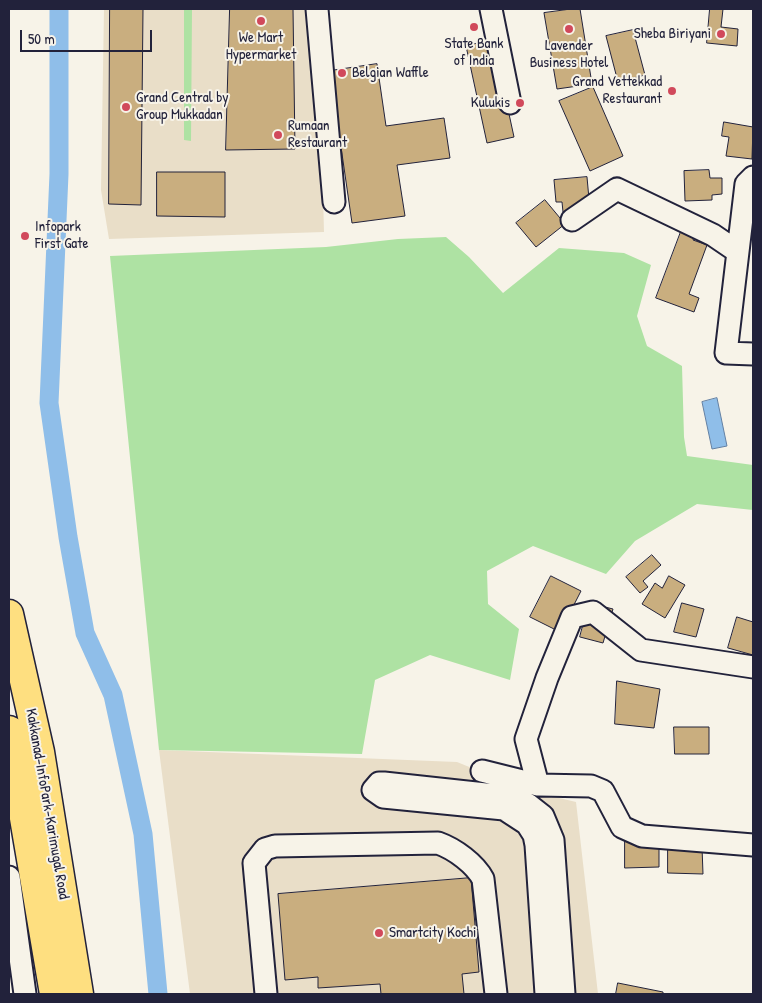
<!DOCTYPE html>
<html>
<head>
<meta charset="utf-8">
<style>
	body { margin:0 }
	#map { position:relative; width:762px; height:1003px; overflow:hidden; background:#f7f3e8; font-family:"Patrick Hand",sans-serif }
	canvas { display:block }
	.frame { position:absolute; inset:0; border:10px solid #22223b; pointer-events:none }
	.scale { position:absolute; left:20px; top:30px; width:132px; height:22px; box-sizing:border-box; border:2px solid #22223b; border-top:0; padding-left:6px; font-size:15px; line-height:18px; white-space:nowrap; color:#22223b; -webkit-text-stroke:4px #f7f3e8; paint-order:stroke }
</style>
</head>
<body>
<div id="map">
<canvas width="762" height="1003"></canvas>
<div class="frame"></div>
<div class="scale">50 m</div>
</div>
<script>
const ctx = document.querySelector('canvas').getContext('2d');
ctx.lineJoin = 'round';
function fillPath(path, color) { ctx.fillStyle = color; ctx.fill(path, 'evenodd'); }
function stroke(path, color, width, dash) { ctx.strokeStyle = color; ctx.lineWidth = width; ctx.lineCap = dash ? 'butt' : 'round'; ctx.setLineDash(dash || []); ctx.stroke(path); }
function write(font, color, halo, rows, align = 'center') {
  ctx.font = font + ' "Patrick Hand",sans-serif'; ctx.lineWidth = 4; ctx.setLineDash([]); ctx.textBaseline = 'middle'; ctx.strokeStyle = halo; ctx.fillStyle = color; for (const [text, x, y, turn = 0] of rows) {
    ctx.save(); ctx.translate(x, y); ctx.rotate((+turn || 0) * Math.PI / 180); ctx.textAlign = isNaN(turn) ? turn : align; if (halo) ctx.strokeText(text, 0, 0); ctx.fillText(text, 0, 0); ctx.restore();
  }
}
fillPath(new Path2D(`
	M104,9H318L324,232L109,239L101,190Z
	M159,750L457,762L526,790L576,802L598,994H190Z`), '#e9dec8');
fillPath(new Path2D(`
	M184,10H192L191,141L184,140Z
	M446,237L469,257L503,293L559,248L624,253L651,265L637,316L647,346L682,366L684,437L687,456L753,465V510L697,504L635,541L606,574L533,546L487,571L488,604L519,629L510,680L430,655L375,680L362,754L159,750L110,256L326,247L398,239Z`), '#aee2a3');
const water = new Path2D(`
	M717,398L727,446L712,449L702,402Z`);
fillPath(water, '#8fbee9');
stroke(water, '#6380a3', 1);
stroke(new Path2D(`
	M59,9V174L49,403L68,537L85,633L113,695L143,834L158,994`), '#8fbee9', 19);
const building = new Path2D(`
	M110,9H143L141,205L109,204Z
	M230,9H293L295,149L226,150Z
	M571,9H580L592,84L557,89L544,13Z
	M710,9H723L721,27L738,29L737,46L707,43Z
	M633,30L645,75L618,82L606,36Z
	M493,40L514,137L487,143L466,46Z
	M377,64L386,126L444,118L450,158L397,165L405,216L352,223L330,71Z
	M593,87L623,156L590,171L559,101Z
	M724,122L753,127L752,159L726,156L729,137L722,136Z
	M709,170L710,178H722V194L712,195V200L685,201L684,171Z
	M157,172H225V217L157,216Z
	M587,177L590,210L563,212L562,202H556L554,180Z
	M545,200L565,224L536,247L516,223Z
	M682,229L695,234L693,240L707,245L689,294L699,298L694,312L656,298Z
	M652,555L661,565L643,581L648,587L640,593L626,577Z
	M551,576L581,591L560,632L530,617Z
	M669,576L685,585L665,618L642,604L655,583L662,588Z
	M589,603L613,609L603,643L580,637Z
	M682,603L704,609L696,637L674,632Z
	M737,617L753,622V655L728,648Z
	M617,681L660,689L654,728L615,724Z
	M674,727H709V754H675Z
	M625,841H659V867L625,868Z
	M668,847H702L703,874L668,873Z
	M471,878L479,972L462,974L464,994H381L380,984L318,988V977L285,980L278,894Z
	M618,983L663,992V994H616Z`);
fillPath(building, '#c9ae7f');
stroke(building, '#22223b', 1);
const minor = new Path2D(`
	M317,9L334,202
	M491,9L510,103
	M753,177L746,184L726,353L753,354
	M572,220L617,189L713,235L738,252
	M482,771L538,785L591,786L603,791L622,827L642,836L753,845
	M538,785L526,739L547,678L572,617L593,612L641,650L753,667
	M9,877L25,994
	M266,994L254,863L265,849L275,846L438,843C455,849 475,864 483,879L496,994
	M546,994L536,845L534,835L527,824L504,809L383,797L373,790L379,783H384L513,797L529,805L543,816L553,840L564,994`);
const major = new Path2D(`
	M9,614L40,752L79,994
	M9,730L54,994`);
stroke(minor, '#22223b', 25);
stroke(major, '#22223b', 31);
stroke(minor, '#f7f3e8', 21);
stroke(major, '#fedf80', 28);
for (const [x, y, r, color] of [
	[261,21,5,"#d1495b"],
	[474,27,5,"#d1495b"],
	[569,29,5,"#d1495b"],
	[721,34,5,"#d1495b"],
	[342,73,5,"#d1495b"],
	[672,91,5,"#d1495b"],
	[520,103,5,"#d1495b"],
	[126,107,5,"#d1495b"],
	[278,135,5,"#d1495b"],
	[25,236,5,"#d1495b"],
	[379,933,5,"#d1495b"]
]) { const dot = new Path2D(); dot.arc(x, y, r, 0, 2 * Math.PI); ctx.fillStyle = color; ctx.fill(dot); stroke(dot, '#f7f3e8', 2); }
write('15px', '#22223b', '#f7f3e8', [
	["Sheba Biriyani",711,34,"right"],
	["We Mart",261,38,"center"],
	["Hypermarket",261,55,"center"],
	["State Bank",474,44,"center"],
	["of India",474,61,"center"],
	["Lavender",569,46,"center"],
	["Business Hotel",569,63,"center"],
	["Belgian Waffle",352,73],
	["Grand Vettekkad",662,82,"right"],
	["Restaurant",662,99,"right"],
	["Grand Central by",136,98],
	["Group Mukkadan",136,115],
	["Kulukis",510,103,"right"],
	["Rumaan",288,126],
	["Restaurant",288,143],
	["Infopark",35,227],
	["First Gate",35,244],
	["Smartcity Kochi",389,933]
], 'left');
write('15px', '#22223b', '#f7f3e8', [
	["Kakkanad-InfoPark-Karimugal Road",47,804,80]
]);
</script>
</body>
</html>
